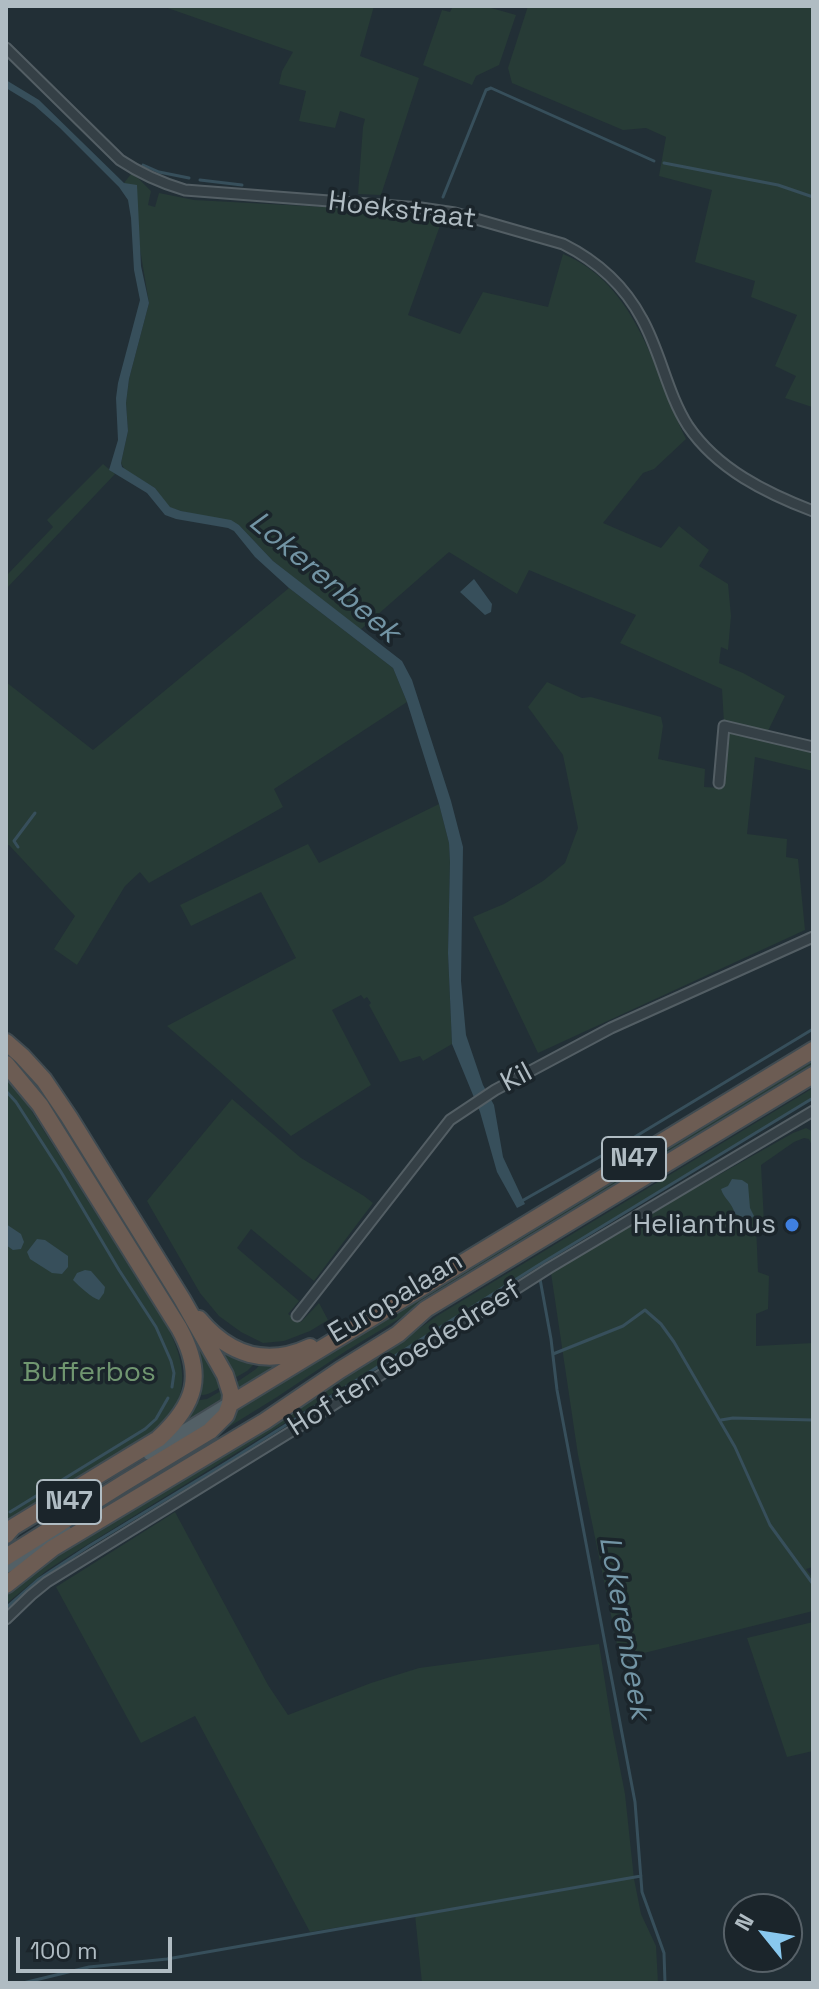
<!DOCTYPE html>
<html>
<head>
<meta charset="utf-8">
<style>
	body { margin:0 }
	#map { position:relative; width:819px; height:1989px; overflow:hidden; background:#222f36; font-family:"Space Grotesk",sans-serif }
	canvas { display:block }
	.frame { position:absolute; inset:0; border:8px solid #b0bcc3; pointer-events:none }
	.north { position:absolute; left:723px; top:1893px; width:80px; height:80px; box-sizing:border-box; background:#1b252b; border:2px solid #576168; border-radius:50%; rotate:300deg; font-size:22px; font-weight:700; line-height:32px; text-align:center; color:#b0bcc3 }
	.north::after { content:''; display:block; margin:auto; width:28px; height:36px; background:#89c8ee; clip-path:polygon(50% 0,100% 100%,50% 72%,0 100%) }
	.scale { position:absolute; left:16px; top:1937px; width:156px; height:36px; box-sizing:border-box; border:4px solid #b0bcc3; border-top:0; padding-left:10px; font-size:24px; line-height:28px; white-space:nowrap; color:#b0bcc3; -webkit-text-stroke:6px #1b252b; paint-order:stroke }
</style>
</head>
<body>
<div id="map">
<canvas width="819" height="1989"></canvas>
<div class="frame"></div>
<div class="north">N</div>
<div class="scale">100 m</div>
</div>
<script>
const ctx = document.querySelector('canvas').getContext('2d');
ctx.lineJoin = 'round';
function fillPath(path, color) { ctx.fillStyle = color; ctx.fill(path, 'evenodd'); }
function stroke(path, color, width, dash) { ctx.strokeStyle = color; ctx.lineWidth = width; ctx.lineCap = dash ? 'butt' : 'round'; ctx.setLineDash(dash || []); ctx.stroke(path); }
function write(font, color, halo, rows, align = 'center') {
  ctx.font = font + ' "Space Grotesk",sans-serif'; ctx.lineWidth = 7; ctx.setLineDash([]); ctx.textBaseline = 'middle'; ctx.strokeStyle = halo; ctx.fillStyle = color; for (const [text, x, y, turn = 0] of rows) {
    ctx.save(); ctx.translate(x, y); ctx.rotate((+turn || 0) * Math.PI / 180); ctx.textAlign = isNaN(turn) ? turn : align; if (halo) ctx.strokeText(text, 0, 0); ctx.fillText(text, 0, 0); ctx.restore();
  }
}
fillPath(new Path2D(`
	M162,6H374L360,56L419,78L381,195L358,194L363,127L365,119L340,111L335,128L299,121L306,91L279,84L282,71L293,52Z
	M453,6H484L516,15L499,65L476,76L472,85L423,65L442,10L450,12Z
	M528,6H813L812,407L785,398L796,376L775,366L797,315L751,297L755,281L695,262L712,190L659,176L666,137L646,128L623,130L512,83L508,68Z
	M131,174L138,178L151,191L148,205L155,207L159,193L194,200L343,208L442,220L408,315L460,334L483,292L548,307L563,254C637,284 655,373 686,439L654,469L643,473L603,523L661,548L679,526L709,550L699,566L728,584L731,616L728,650L721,647L719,663L743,673L785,696L767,733L724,723L722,689L620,643L636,615L529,570L517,594L449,552L360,630L273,561L239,525L181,511L169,507L155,488L125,470L121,463L128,431L126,403L129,379L149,303L139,243L124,183Z
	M103,464L115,474L6,589V576L53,527L47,520Z
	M289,588L393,668L407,702L274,789L283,807L149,883L140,872L125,886L77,965L54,949L75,916L9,845L6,846V682L93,750Z
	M547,682L582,698L591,697L661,717L663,726L658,759L705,769L704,787L722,788L728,733L813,751V771L755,757L747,834L787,839L786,857L798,859L805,930L538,1053L473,917L504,904L543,881L565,863L578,828L563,755L528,707Z
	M439,804L449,843L450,862L448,953L452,1044L423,1061L420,1056L400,1062L369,1005L371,1003L367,997L364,999L361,995L332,1010L371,1085L291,1136L216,1068L167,1026L296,958L261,892L191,926L180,905L308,844L319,863Z
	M6,1047L17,1056L60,1115L225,1384C215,1390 207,1398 196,1394L198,1373L6,1057Z
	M813,1057V1068L346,1351L277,1397L219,1433L234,1409Z
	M6,1075L19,1091L168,1328C196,1384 182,1415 133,1448L131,1445L6,1521Z
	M813,1088V1097L69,1556L46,1571L6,1604V1595L21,1581L63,1550L406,1338L437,1316Z
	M232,1099L301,1158L364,1196L373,1203L314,1281L251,1229L237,1248L299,1301L288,1314L301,1322L319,1303L328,1320L310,1331L284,1341L263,1343L241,1332L219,1316L200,1293L147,1201Z
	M806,1128L812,1131L813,1148L809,1139L804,1138L794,1142L761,1165L764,1222L756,1224L758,1272L769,1276L768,1309L756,1314V1346L813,1343V1567L806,1569L813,1578V1611L628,1657L623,1655L617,1644L578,1455L551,1273L685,1194L793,1133Z
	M209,1338L257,1361L247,1371L233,1379Z
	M289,1359L236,1392L234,1384L256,1369L262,1362Z
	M226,1388V1399L181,1426L194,1401L207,1399Z
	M175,1512L268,1685L288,1715L371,1683L419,1668L599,1644L612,1727L625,1794L634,1879L641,1914L656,1946L658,1983H422L415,1915L310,1932L195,1716L141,1743L56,1587Z
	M813,1622V1751L787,1757L747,1638Z`), '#273b36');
fillPath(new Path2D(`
	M6,80L39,100L124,183L137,185L141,266L149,303L129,379L126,403L128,431L121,463L122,467L155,488L170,507L181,511L231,520L239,525L273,561L402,661L412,680L451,801L463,847L461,981L466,1035L483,1085L494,1105L503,1157L525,1204L517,1208L497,1172L480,1112L452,1044L448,953L450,862L449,843L439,804L407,702L393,668L289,588L255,557L234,531L228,528L176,519L165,515L147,493L109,470L118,440L116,398L118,383L140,300L134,270L131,218L128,200L119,187L60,128L34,105L6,88Z
	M474,579L492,604L491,612L485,615L460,592Z
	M732,1179L742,1180L748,1184L750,1208L754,1216L750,1220L735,1214C732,1202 724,1199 721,1189L728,1186Z
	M6,1224L21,1234L24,1242L21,1249L13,1250L6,1245Z
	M37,1239L45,1240L68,1256V1267L62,1274L52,1273L30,1259L27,1252Z
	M85,1270L91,1271L105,1287L104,1293L99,1300C92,1298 79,1286 73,1280L77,1273Z`), '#374f5b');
stroke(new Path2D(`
	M664,163L778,185L813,197
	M143,165L159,172L189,178
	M200,180L242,185
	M443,197L486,90L491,88L654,161
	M6,586V585
	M18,847L14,841L35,813
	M6,1091L16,1102L61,1172L119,1270L156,1327L171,1361L174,1373L172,1387
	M520,1202L633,1138L813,1029
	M540,1279L551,1339L557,1390L635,1802L642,1892L664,1953L665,1983
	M553,1354L623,1326L645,1310L661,1324L674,1342L735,1447L770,1525L813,1584
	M721,1420L733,1418L813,1420
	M10,1512L145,1429L156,1419L168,1398
	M6,1608L39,1579L89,1546L229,1461L537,1266L813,1098
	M23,1983L89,1967L167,1959L641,1876`), '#374f5b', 3);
const street = new Path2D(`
	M6,48L120,160C141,174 161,183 185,190L421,208L455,213L563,244C597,261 624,285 642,319C661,353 667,393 688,426C717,469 766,493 813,511
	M719,783L724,726L813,747
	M297,1316L450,1120L495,1090L611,1028L813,937
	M6,1619L31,1595L47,1582L305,1423L549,1268L813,1111`);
const primary = new Path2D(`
	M150,1453L230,1404
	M6,1566L65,1532`);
const highway = new Path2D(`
	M6,1042L22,1056L44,1080L69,1117L182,1299L225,1375L231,1394L230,1404L226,1415L210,1431L124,1483L6,1557
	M6,1064L40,1105L179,1328C205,1375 196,1404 158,1439L13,1527L6,1535
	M199,1319C229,1355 267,1367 310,1347
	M230,1404L813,1050
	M6,1585L53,1548L265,1421L340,1370L398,1334L426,1309L813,1075`);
stroke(street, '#535e64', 13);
stroke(primary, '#424c53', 18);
stroke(highway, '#404b51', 20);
stroke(street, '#354046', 9);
stroke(primary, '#536066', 14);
stroke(highway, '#6c5c53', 16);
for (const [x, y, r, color] of [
	[792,1225,8,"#3f7fe0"]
]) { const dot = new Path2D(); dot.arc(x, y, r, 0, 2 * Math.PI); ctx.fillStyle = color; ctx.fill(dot); stroke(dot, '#1b252b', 3); }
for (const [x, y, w] of [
	[634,1159,64],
	[69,1502,64]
]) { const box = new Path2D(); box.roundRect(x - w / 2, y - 22, w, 44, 6); ctx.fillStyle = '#1b252b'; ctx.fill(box); stroke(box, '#b0bcc3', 2); }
write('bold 26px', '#b0bcc3', null, [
	["N47",634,1159],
	["N47",69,1502]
]);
write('28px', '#b0bcc3', '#1b252b', [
	["Hoekstraat",402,211,7],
	["Kil",517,1078,-28],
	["Europalaan",396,1298,-31],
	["Hof ten Goededreef",405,1359,-32]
]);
write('28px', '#b0bcc3', '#1b252b', [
	["Helianthus",776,1225]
], 'right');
write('28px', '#709670', '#1b252b', [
	["Bufferbos",89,1373]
]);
write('italic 30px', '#7294a4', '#1b252b', [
	["Lokerenbeek",324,578,40],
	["Lokerenbeek",624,1628,80]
]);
</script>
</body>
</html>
